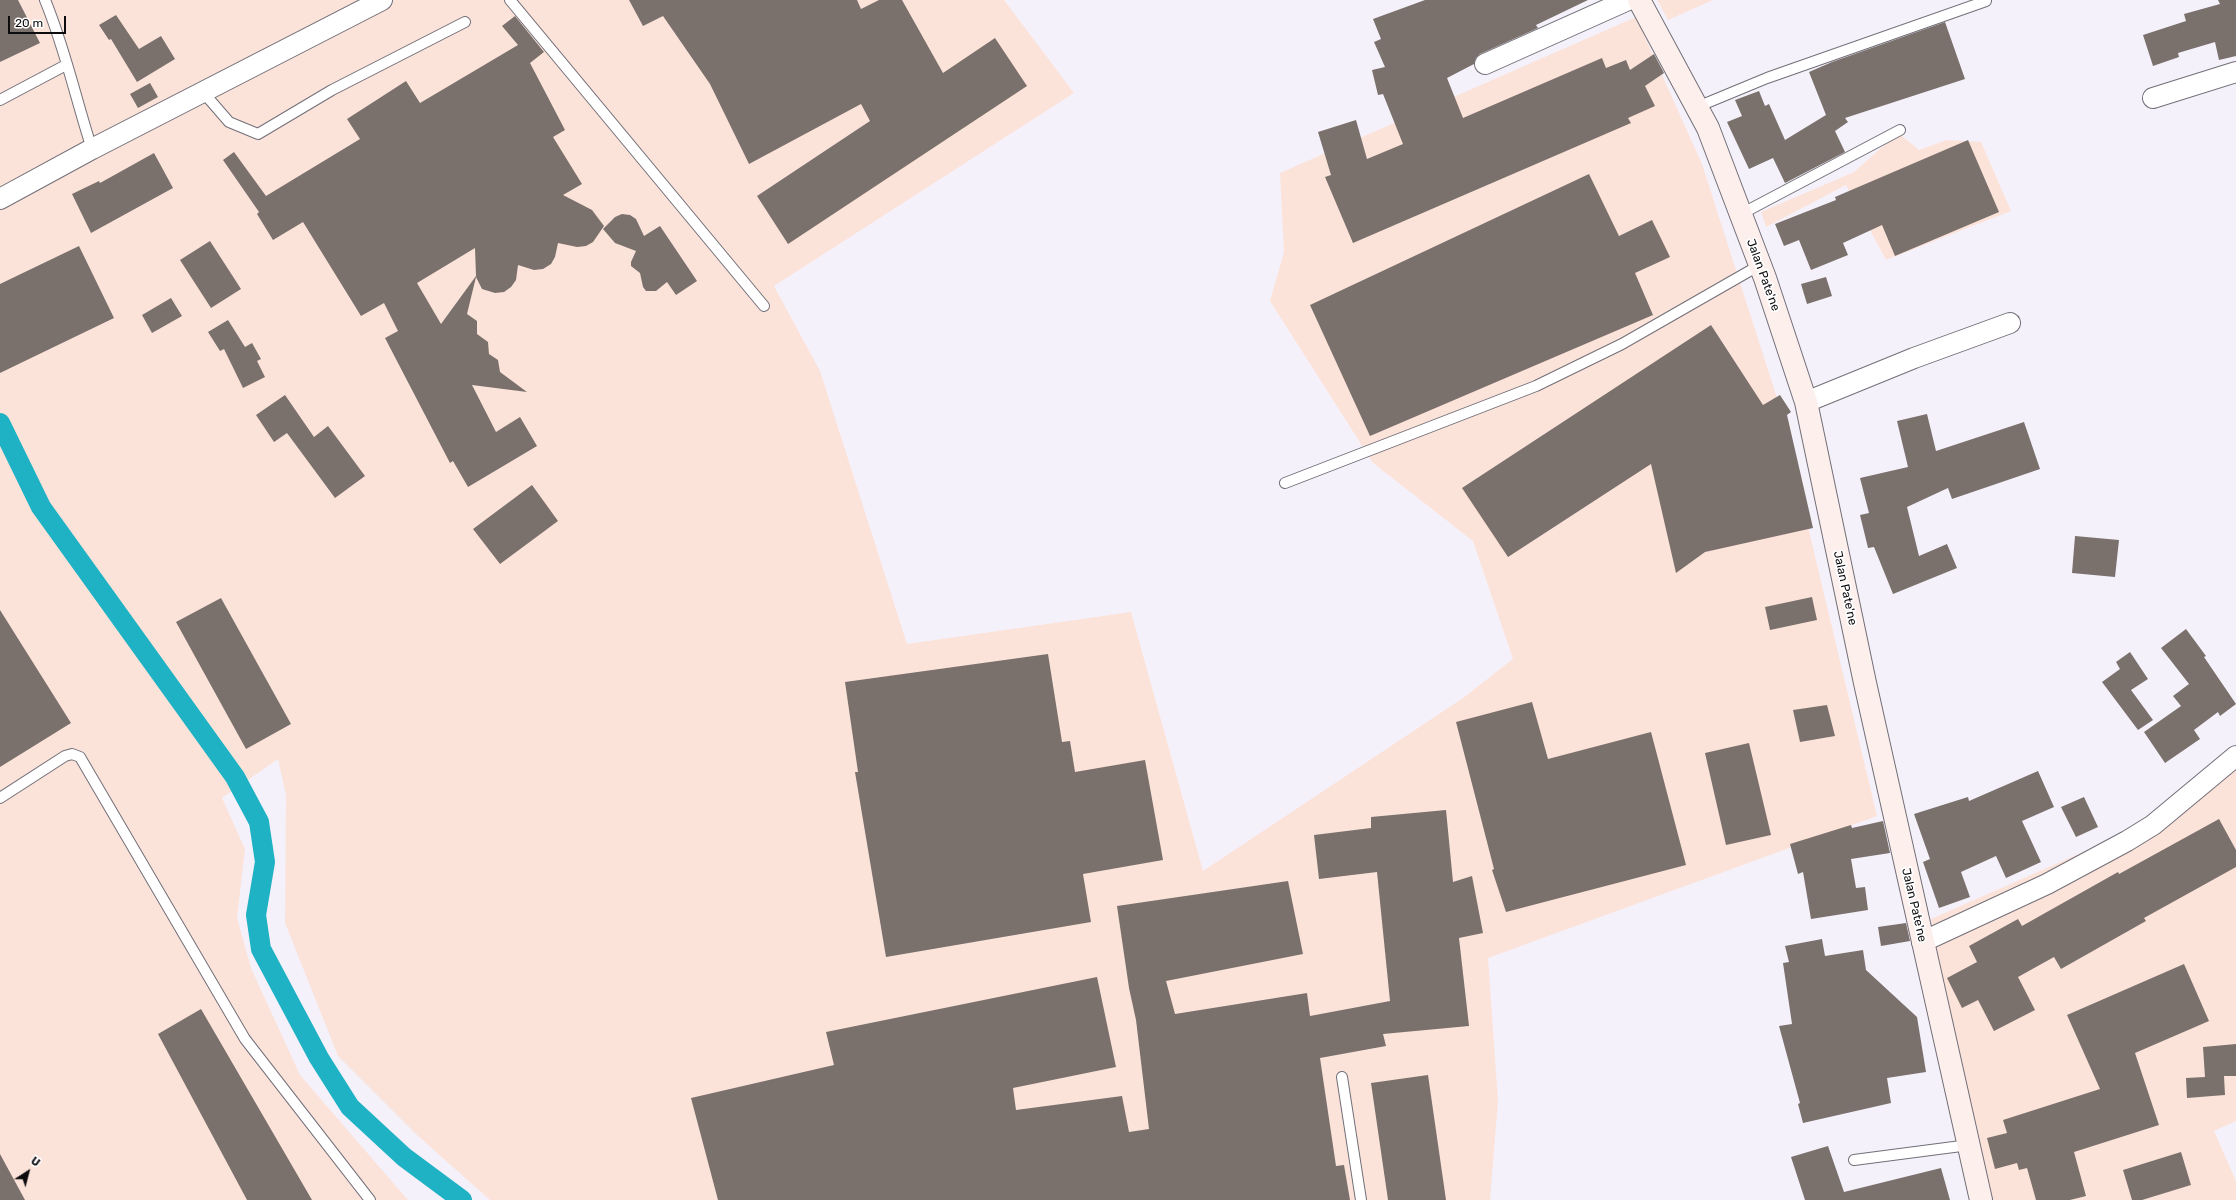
<!DOCTYPE html>
<html>
<head>
<meta charset="utf-8">
<style>
	body { margin:0 }
	#map { position:relative; width:2236px; height:1200px; overflow:hidden; background:#f5f1fb; font-family:Rubik,sans-serif }
	canvas { display:block }
	.north { position:absolute; left:8px; top:1152px; width:40px; height:40px; -webkit-text-stroke:3px #fff; paint-order:stroke; rotate:36deg; font-size:11px; font-weight:700; line-height:16px; text-align:center; color:#0c0b0e }
	.north::after { content:''; display:block; margin:auto; width:14px; height:18px; background:#0c0b0e; clip-path:polygon(50% 0,100% 100%,50% 72%,0 100%) }
	.scale { position:absolute; left:8px; top:16px; width:58px; height:18px; box-sizing:border-box; border:2px solid #0c0b0e; border-top:0; padding-left:5px; font-size:12px; line-height:14px; white-space:nowrap; color:#0c0b0e; -webkit-text-stroke:3px #fff; paint-order:stroke }
</style>
</head>
<body>
<div id="map">
<canvas width="2236" height="1200"></canvas>
<div class="north">U</div>
<div class="scale">20 m</div>
</div>
<script>
const ctx = document.querySelector('canvas').getContext('2d');
ctx.lineJoin = 'round';
function fillPath(path, color) { ctx.fillStyle = color; ctx.fill(path, 'evenodd'); }
function stroke(path, color, width, dash) { ctx.strokeStyle = color; ctx.lineWidth = width; ctx.lineCap = dash ? 'butt' : 'round'; ctx.setLineDash(dash || []); ctx.stroke(path); }
function write(font, color, halo, rows, align = 'center') {
  ctx.font = font + ' Rubik,sans-serif'; ctx.lineWidth = 3.5; ctx.setLineDash([]); ctx.textBaseline = 'middle'; ctx.strokeStyle = halo; ctx.fillStyle = color; for (const [text, x, y, turn = 0] of rows) {
    ctx.save(); ctx.translate(x, y); ctx.rotate((+turn || 0) * Math.PI / 180); ctx.textAlign = isNaN(turn) ? turn : align; if (halo) ctx.strokeText(text, 0, 0); ctx.fillText(text, 0, 0); ctx.restore();
  }
}
fillPath(new Path2D(`
	M0,0H1004L1074,93L774,286L820,371L907,644L1131,612L1203,871L1463,698L1513,659L1473,541L1373,463L1270,301L1284,252L1280,173L1636,17L1702,164L1778,401L1789,423L1809,531L1877,816L1488,958L1498,1101L1490,1200H490L418,1136L338,1056L285,923L286,795L278,759L222,798L245,849L237,918L251,968L300,1075L408,1200H0Z
	M1657,0H1713L1668,20Z
	M1898,133L1919,150L1947,140L1981,142L2011,211L1886,260L1846,185L1766,227L1761,212L1854,172Z
	M2236,757V1121L2214,1131L2236,1181V1200H1991L1956,1057L1931,919L2135,829Z`), '#fce3da');
stroke(new Path2D(`
	M0,423L41,507L235,777L259,822L265,862L256,915L261,949L319,1058L350,1107L404,1157L462,1200`), '#1fb2c4', 20);
fillPath(new Path2D(`
	M0,0H18L40,43L0,62Z
	M629,0H857L861,9L879,0H902L943,73L995,38L1027,86L788,244L757,196L870,121L861,104L749,164L710,84L663,16L643,26Z
	M1425,0H1588L1536,25L1538,28L1480,54L1476,58L1474,64L1447,78L1463,118L1602,58L1606,68L1626,60L1630,70L1654,54L1664,73L1645,86L1655,106L1628,118L1631,123L1353,243L1325,177L1331,175L1318,132L1356,120L1367,159L1403,144L1383,94L1378,95L1372,70L1385,67L1374,42L1381,39L1373,19Z
	M2218,0H2236V56L2219,60L2215,42L2178,53L2179,57L2153,66L2143,35L2186,21L2184,14L2220,4Z
	M116,15L139,49L161,36L175,59L137,82L111,39L109,40L99,25Z
	M515,16L544,52L530,63L565,130L553,137L582,184L563,195L592,210L604,226L593,242L586,246L577,247L558,243L555,257L551,264L543,269L534,270L518,265L516,280L511,287L504,292L495,293L482,289L476,277L467,314L477,321V334L488,342L489,354L498,360L500,372L527,392L472,385L496,432L520,417L537,446L468,487L453,461L450,463L385,338L398,331L384,303L361,316L303,222L273,240L257,214L259,212L223,160L234,152L266,196L360,139L347,119L406,81L420,103L518,45L502,26ZM475,248L476,276L441,324L417,283Z
	M1945,22L1965,79L1845,118L1848,122L1835,131L1845,152L1785,183L1773,158L1749,169L1727,122L1742,116L1735,100L1759,91L1765,106L1769,104L1785,140L1826,115L1809,72L1832,62Z
	M150,83L158,97L138,108L130,94Z
	M1968,140L1999,212L1895,256L1882,225L1843,243L1848,255L1811,270L1799,240L1784,246L1775,224L1836,200L1835,197Z
	M154,153L173,188L91,233L72,194L99,181L100,183Z
	M1589,174L1619,236L1652,220L1670,257L1635,273L1653,315L1370,436L1310,305Z
	M622,214L630,215L636,219L644,236L660,226L697,281L676,295L667,282L656,291H646L643,287L640,273L631,266V262L636,251L615,243L603,229L615,217Z
	M210,241L241,289L211,308L180,260Z
	M79,246L114,318L0,373V284Z
	M1826,277L1832,296L1807,304L1801,284Z
	M171,298L182,316L152,333L142,315Z
	M228,320L245,347L252,343L261,359L257,361L265,377L243,388L224,349L220,351L208,332Z
	M1711,325L1763,405L1780,395L1791,412L1787,415L1813,528L1705,552L1676,573L1651,464L1508,557L1462,488Z
	M285,395L314,437L328,426L365,476L335,498L287,433L274,442L256,415Z
	M1927,414L1936,451L2024,422L2040,469L1952,499L1948,488L1907,507L1919,556L1947,544L1957,568L1893,594L1874,547L1868,548L1860,515L1869,513L1860,478L1908,467L1897,421Z
	M532,485L558,521L500,564L473,529Z
	M2075,536L2119,540L2115,577L2072,573Z
	M1812,597L1817,620L1770,630L1765,607Z
	M221,598L291,724L246,749L176,622Z
	M0,610L71,723L0,767Z
	M2186,629L2206,656L2204,657L2236,704L2220,716L2218,712L2194,730L2200,739L2165,763L2144,732L2181,706L2173,696L2189,684L2161,648Z
	M2130,652L2148,679L2131,690L2153,720L2138,730L2102,682L2120,669L2116,662Z
	M1048,654L1062,742L1070,741L1075,772L1145,760L1163,860L1083,874L1091,922L886,957L855,772H858L845,682Z
	M1532,702L1548,759L1651,732L1686,865L1506,912L1492,870L1494,869L1456,722Z
	M1827,705L1835,736L1800,742L1793,710Z
	M1749,743L1771,835L1726,845L1705,753Z
	M2038,771L2054,807L2022,821L2041,862L2006,878L1996,856L1961,872L1970,897L1939,908L1923,862L1930,859L1914,814L1968,797L1969,801Z
	M2084,797L2098,827L2076,837L2061,807Z
	M1446,810L1453,882L1472,876L1483,933L1459,938L1469,1026L1383,1034L1386,1046L1320,1058L1336,1166L1344,1165L1350,1200H718L691,1098L834,1065L826,1032L1097,977L1116,1067L1013,1088L1016,1110L1122,1096L1129,1132L1149,1129L1136,1020L1129,988L1117,906L1288,881L1303,954L1166,981L1175,1014L1307,993L1310,1016L1390,1001L1377,872L1319,879L1314,835L1371,828V817Z
	M2219,819L2236,850V867L2144,918L2146,921L2061,969L2054,957L2018,977L2035,1010L1994,1031L1978,1000L1962,1008L1947,978L1977,962L1969,946L2018,919L2022,926L2118,872L2119,874Z
	M1883,821L1890,853L1851,859L1856,888L1865,887L1868,910L1811,919L1803,872L1798,874L1790,844L1851,825L1852,828Z
	M1906,923L1910,941L1881,946L1878,927Z
	M1822,939L1825,956L1863,950L1866,970L1917,1017L1926,1072L1887,1078L1891,1103L1803,1123L1798,1104L1800,1103L1779,1026L1792,1024L1783,963L1789,962L1785,946Z
	M2184,964L2209,1021L2135,1053L2159,1125L2074,1152L2086,1196L2070,1200H2036L2027,1168L2019,1170L2017,1163L1995,1169L1987,1138L2007,1133L2003,1120L2100,1089L2067,1015Z
	M201,1009L312,1200H247L158,1034Z
	M2236,1044V1076H2224L2225,1095L2187,1098L2186,1078L2205,1077L2203,1047Z
	M1428,1075L1446,1200H1388L1371,1083Z
	M1828,1146L1844,1192L1941,1168L1950,1200H1805L1791,1157Z
	M2181,1152L2191,1185L2142,1200H2132L2123,1170Z
	M0,1154L25,1200H0Z`), '#7a706c');
const lane = new Path2D(`
	M45,0C65,48 76,100 92,149
	M510,0L764,306
	M203,92L229,122L258,134L332,90L465,22
	M0,100L66,65
	M1697,107L1767,78L1986,1
	M1741,214L1900,130
	M1285,483L1536,386L1622,344L1760,265
	M0,798L65,756L72,754L80,757L245,1039L370,1200
	M1342,1077L1361,1200
	M1854,1160L1969,1145`);
const street = new Path2D(`
	M1485,64L1628,0
	M2153,98L2236,72
	M0,199L92,149L382,0
	M1806,402L1914,358L2010,323
	M1922,942L2047,884L2127,841L2153,825L2236,756`);
const secondary = new Path2D(`
	M1639,0L1708,128L1765,278L1806,402L1865,683L1981,1200`);
stroke(lane, '#726f78', 12);
stroke(street, '#726f78', 22);
stroke(secondary, '#726f78', 24);
stroke(lane, '#fff', 10);
stroke(street, '#fff', 20);
stroke(secondary, '#fdefec', 22);
write('12px', '#0c0b0e', '#fff', [
	["Jalan Pate'ne",1763,275,70],
	["Jalan Pate'ne",1845,588,78],
	["Jalan Pate'ne",1914,905,77]
]);
</script>
</body>
</html>
